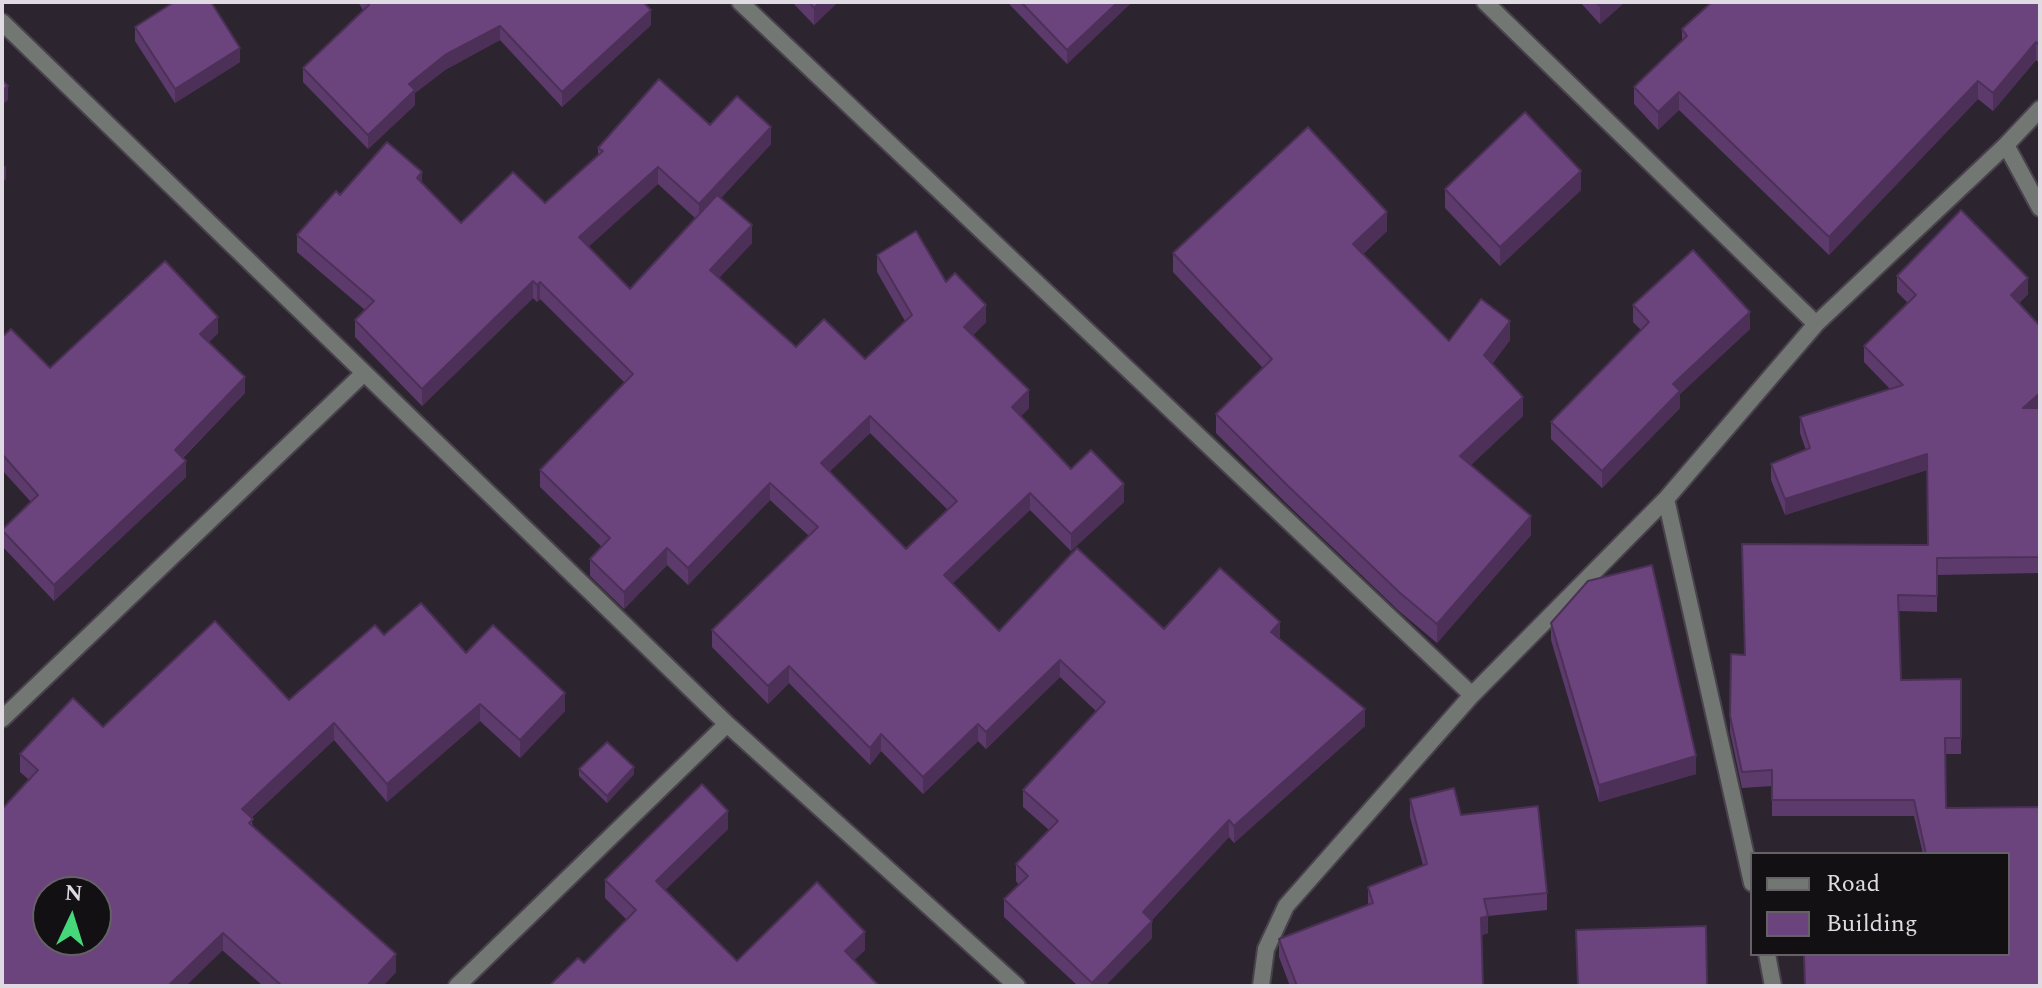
<!DOCTYPE html>
<html>
<head>
<meta charset="utf-8">
<style>
	body { margin:0 }
	#map { position:relative; width:2042px; height:988px; overflow:hidden; background:#2c2530; font-family:Spectral,serif }
	canvas { display:block }
	.frame { position:absolute; inset:0; border:4px solid #e0dbe2; pointer-events:none }
	.legend { position:absolute; left:1750px; top:852px; width:260px; height:104px; box-sizing:border-box; background:#131014; border:2px solid #656166; margin:0; padding:10px 14px; list-style:none; font-size:24px; color:#e0dbe2 }
	.legend li { display:flex; align-items:center; gap:16px; height:40px }
	.legend b { width:40px; border:2px solid #656166 }
	.north { position:absolute; left:32px; top:876px; width:80px; height:80px; box-sizing:border-box; background:#131014; border:2px solid #656166; border-radius:50%; rotate:4deg; font-size:22px; font-weight:700; line-height:32px; text-align:center; color:#e0dbe2 }
	.north::after { content:''; display:block; margin:auto; width:28px; height:36px; background:#45d77a; clip-path:polygon(50% 0,100% 100%,50% 72%,0 100%) }
</style>
</head>
<body>
<div id="map">
<canvas width="2042" height="988"></canvas>
<div class="frame"></div>
<ul class="legend">
<li><b style="height:10px;background:#727773"></b>Road</li>
<li><b style="height:22px;background:#6c447d"></b>Building</li>
</ul>
<div class="north">N</div>
</div>
<script>
const ctx = document.querySelector('canvas').getContext('2d');
ctx.lineJoin = 'round';
function stroke(path, color, width, dash) { ctx.strokeStyle = color; ctx.lineWidth = width; ctx.lineCap = dash ? 'butt' : 'round'; ctx.setLineDash(dash || []); ctx.stroke(path); }
function fillPath(path, color) { ctx.fillStyle = color; ctx.fill(path, 'evenodd'); }
const minor = new Path2D(`
	M740,2L1472,695
	M1485,2L1816,324
	M2,22L727,724L1017,986
	M2006,145L2040,208
	M1666,499L1752,883
	M2,719L363,374
	M1767,954L1773,986
	M457,986L727,724
	M1261,986L1266,949L1286,906L1472,695L1666,499L1816,324L2006,145L2040,109`);
stroke(minor, '#49424c', 20);
stroke(minor, '#727773', 16);
fillPath(new Path2D(`
	M358,2H643L651,25L562,107L500,40L445,70L415,93V105L368,149L303,82V68L363,10Z
	M792,2H838L814,25Z
	M1010,2H1132L1067,64L1010,5Z
	M1580,2H1625L1600,24Z
	M2040,2L2038,62L2036,60L1993,111L1978,99L1829,255L1679,110L1658,130L1634,104V87L1682,41V29Z
	M135,27L240,62L175,103L135,41Z
	M710,125L771,144L721,198L752,243L719,278L796,347L865,359L905,321L877,272V255L946,282L986,322L973,335L1029,408L1021,416L1071,469L1124,502L1071,551L1030,510L952,583L999,631L1164,629L1280,639L1365,726L1234,843L1229,837L1152,920V938L1105,986H1078L1004,917V899L1019,885L1016,881V864L1049,830L1023,807V790L1096,711L1060,677L986,749L978,741L923,794L881,751L870,765L789,683L768,704L712,647V630L809,536L770,500L688,585L667,565L624,609L590,576V559L602,547L540,487V470L625,383L540,299L537,302L533,298L422,406L355,337V320L365,310L297,252V235L340,195L422,184L461,223L545,203L598,155V148ZM658,184L695,218L630,289L588,247ZM870,433L948,510L906,549L829,472Z
	M1445,189L1581,190L1500,266L1445,208Z
	M1387,231L1363,254L1449,341L1510,340L1492,364L1523,416L1471,465L1531,535L1437,643L1399,611L1287,504L1216,433V414L1263,368L1173,272V253Z
	M1897,276L2028,294L2019,303L2040,326V573L1937,575V612L1899,611L1901,680L1961,679V754H1945L1946,808L2008,854H1923L1914,816H1772V786L1742,788L1730,732L1731,654L1744,655L1928,545L1927,470L1785,515L1771,480V464L1806,450L1800,433V417L1890,389L1864,362V346L1908,303L1897,292Z
	M1633,305L1750,329L1680,394V408L1602,488L1551,439V422L1641,330L1633,322Z
	M218,333L209,342L245,393L183,458L186,477L54,601L2,546V529L31,502L2,470V337L50,368Z
	M1551,623L1696,774L1599,802L1551,640Z
	M384,635L466,653L565,711L520,758L480,721L387,802L334,740L251,818L253,826L396,972L383,986H263L20,772V754L103,727L289,700Z
	M579,769L634,774L607,803L579,776Z
	M1410,799L1461,815L1547,893V910L1488,916V933L1481,935L1483,986H1290L1279,957V939L1368,905V887L1423,865L1410,817Z
	M728,829L665,890L737,961L865,950L854,960L584,963L627,920L605,898V880Z`), '#5d3a6c');
fillPath(new Path2D(`
	M820,2H838L814,25V8Z
	M1118,2H1132L1067,64V50Z
	M1605,2H1625L1600,24V6Z
	M651,10V25L562,107V92Z
	M500,26V40L445,70L415,93V105L368,149V135L409,84L445,55Z
	M2040,41V59L2038,62V44Z
	M2036,42V60L1993,111V93Z
	M240,48V62L175,103V89Z
	M1978,81V99L1829,255V237Z
	M8,86V100L2,105V91Z
	M1679,92V110L1658,130V112Z
	M771,127V144L699,221V204Z
	M6,165V179L2,183V169Z
	M658,167V184L579,255V237Z
	M1581,171V190L1500,266V247Z
	M422,172V189L417,178Z
	M1387,212V231L1353,263V244Z
	M752,225V243L710,287V270Z
	M2028,278V294L2011,311V295Z
	M533,281V298L422,406V389Z
	M540,282V299L537,302V285Z
	M986,305V322L964,344V327Z
	M1750,312V329L1680,394V408L1602,488V471L1673,384Z
	M218,317V333L200,350V334Z
	M1510,321V340L1484,374V355Z
	M245,377V393L175,465V450Z
	M1029,390V408L1012,425V407Z
	M2040,393V410L2023,408Z
	M1523,397V416L1460,475V456Z
	M870,416V433L821,480V463Z
	M1927,454V470L1785,515V499Z
	M186,461V477L54,601V585Z
	M770,483V500L688,585V568Z
	M1124,484V502L1071,551V534Z
	M1030,493V510L944,592V575Z
	M1531,516V535L1437,643V624Z
	M667,548V565L624,609V592Z
	M1280,622V639L1271,632Z
	M1060,660V677L986,749V732Z
	M789,666V683L768,704V686Z
	M565,693V711L520,758V740Z
	M480,704V721L387,802V784Z
	M1365,709V726L1234,843V826Z
	M334,723V740L242,826V809Z
	M978,724V741L923,794V777Z
	M881,734V751L870,765V748Z
	M1696,756V774L1599,802V785Z
	M634,767V774L607,803V796Z
	M728,811V829L656,899V881Z
	M1229,820V837L1143,929V912Z
	M1488,916V933L1481,936V918Z
	M1152,921V938L1105,986H1092V983Z
	M865,932V950L845,969V951Z
	M223,933V950L186,986H168Z
	M396,954V972L383,986H367Z`), '#4c3058');
const building = new Path2D(`
	M174,2H211L240,48L175,89L135,27Z
	M367,2H643L651,10L562,92L500,26L445,55L409,84L415,90L368,135L303,68L369,5Z
	M809,2H820L814,8Z
	M1021,2H1118L1067,50Z
	M1596,2H1605L1600,6Z
	M1712,2H2040V41L2038,44L2036,42L1993,93L1978,81L1829,237L1679,92L1658,112L1634,87L1687,36L1682,29Z
	M659,79L710,125L737,96L771,127L699,204L658,167L579,237L630,289L717,195L752,225L710,270L796,347L824,319L865,359L912,315L877,255L916,231L946,282L955,273L986,305L964,327L1029,390L1012,407L1071,469L1091,450L1124,484L1071,534L1030,493L944,575L999,631L1077,548L1164,629L1220,568L1280,622L1271,632L1365,709L1234,826L1229,820L1143,912L1152,921L1092,983L1004,899L1028,876L1016,864L1058,821L1023,790L1105,702L1060,660L986,732L978,724L923,777L881,734L870,748L789,666L768,686L712,630L818,527L770,483L688,568L667,548L624,592L590,559L610,538L540,470L633,374L540,282L537,285L533,281L422,389L355,320L374,301L297,235L336,191L340,195L387,142L422,172L417,178L461,223L513,172L545,203L603,151L598,148ZM870,416L957,501L906,549L821,463Z
	M2,80L8,86L2,91Z
	M1525,112L1581,171L1500,247L1445,189Z
	M1308,127L1387,212L1353,244L1449,341L1481,299L1510,321L1484,355L1523,397L1460,456L1531,516L1437,624L1399,592L1287,485L1216,414L1272,359L1173,253Z
	M1961,210L2028,278L2011,295L2040,326V393L2023,408H2040V557L1937,558V596L1898,595L1901,680L1961,679V738H1945L1946,808L2040,807V986H1805L1804,954H2008V854H1926L1914,800H1772V770L1742,772L1730,716L1731,654L1745,655L1742,544L1928,545L1927,454L1785,499L1771,464L1810,448L1800,417L1903,385L1864,346L1916,295L1897,276Z
	M1693,250L1750,312L1673,384L1680,391L1602,471L1551,422L1649,322L1633,305Z
	M165,261L218,317L200,334L245,377L175,450L186,461L54,585L2,530L38,495L2,454V337L11,329L50,368Z
	M1652,565L1696,756L1599,785L1551,623L1588,581Z
	M421,603L466,653L493,625L565,693L520,740L480,704L387,784L334,723L242,809L253,819L249,823L396,954L367,986H282L223,933L168,986H2V809L38,770L20,754L73,698L103,727L215,621L289,700L375,625L384,635ZM48,892H96V940H48Z
	M607,742L634,767L607,796L579,769Z
	M702,784L728,811L656,881L737,961L817,882L865,932L845,951L879,986H549L578,958L584,963L636,910L605,880Z
	M1454,788L1461,815L1538,806L1547,893L1484,899L1488,916L1481,918L1483,986H1297L1279,939L1373,903L1368,887L1427,864L1410,799Z
	M1706,926L1707,986H1578L1576,930Z`);
fillPath(building, '#6c447d');
stroke(building, '#4c3058', 2);
</script>
</body>
</html>
